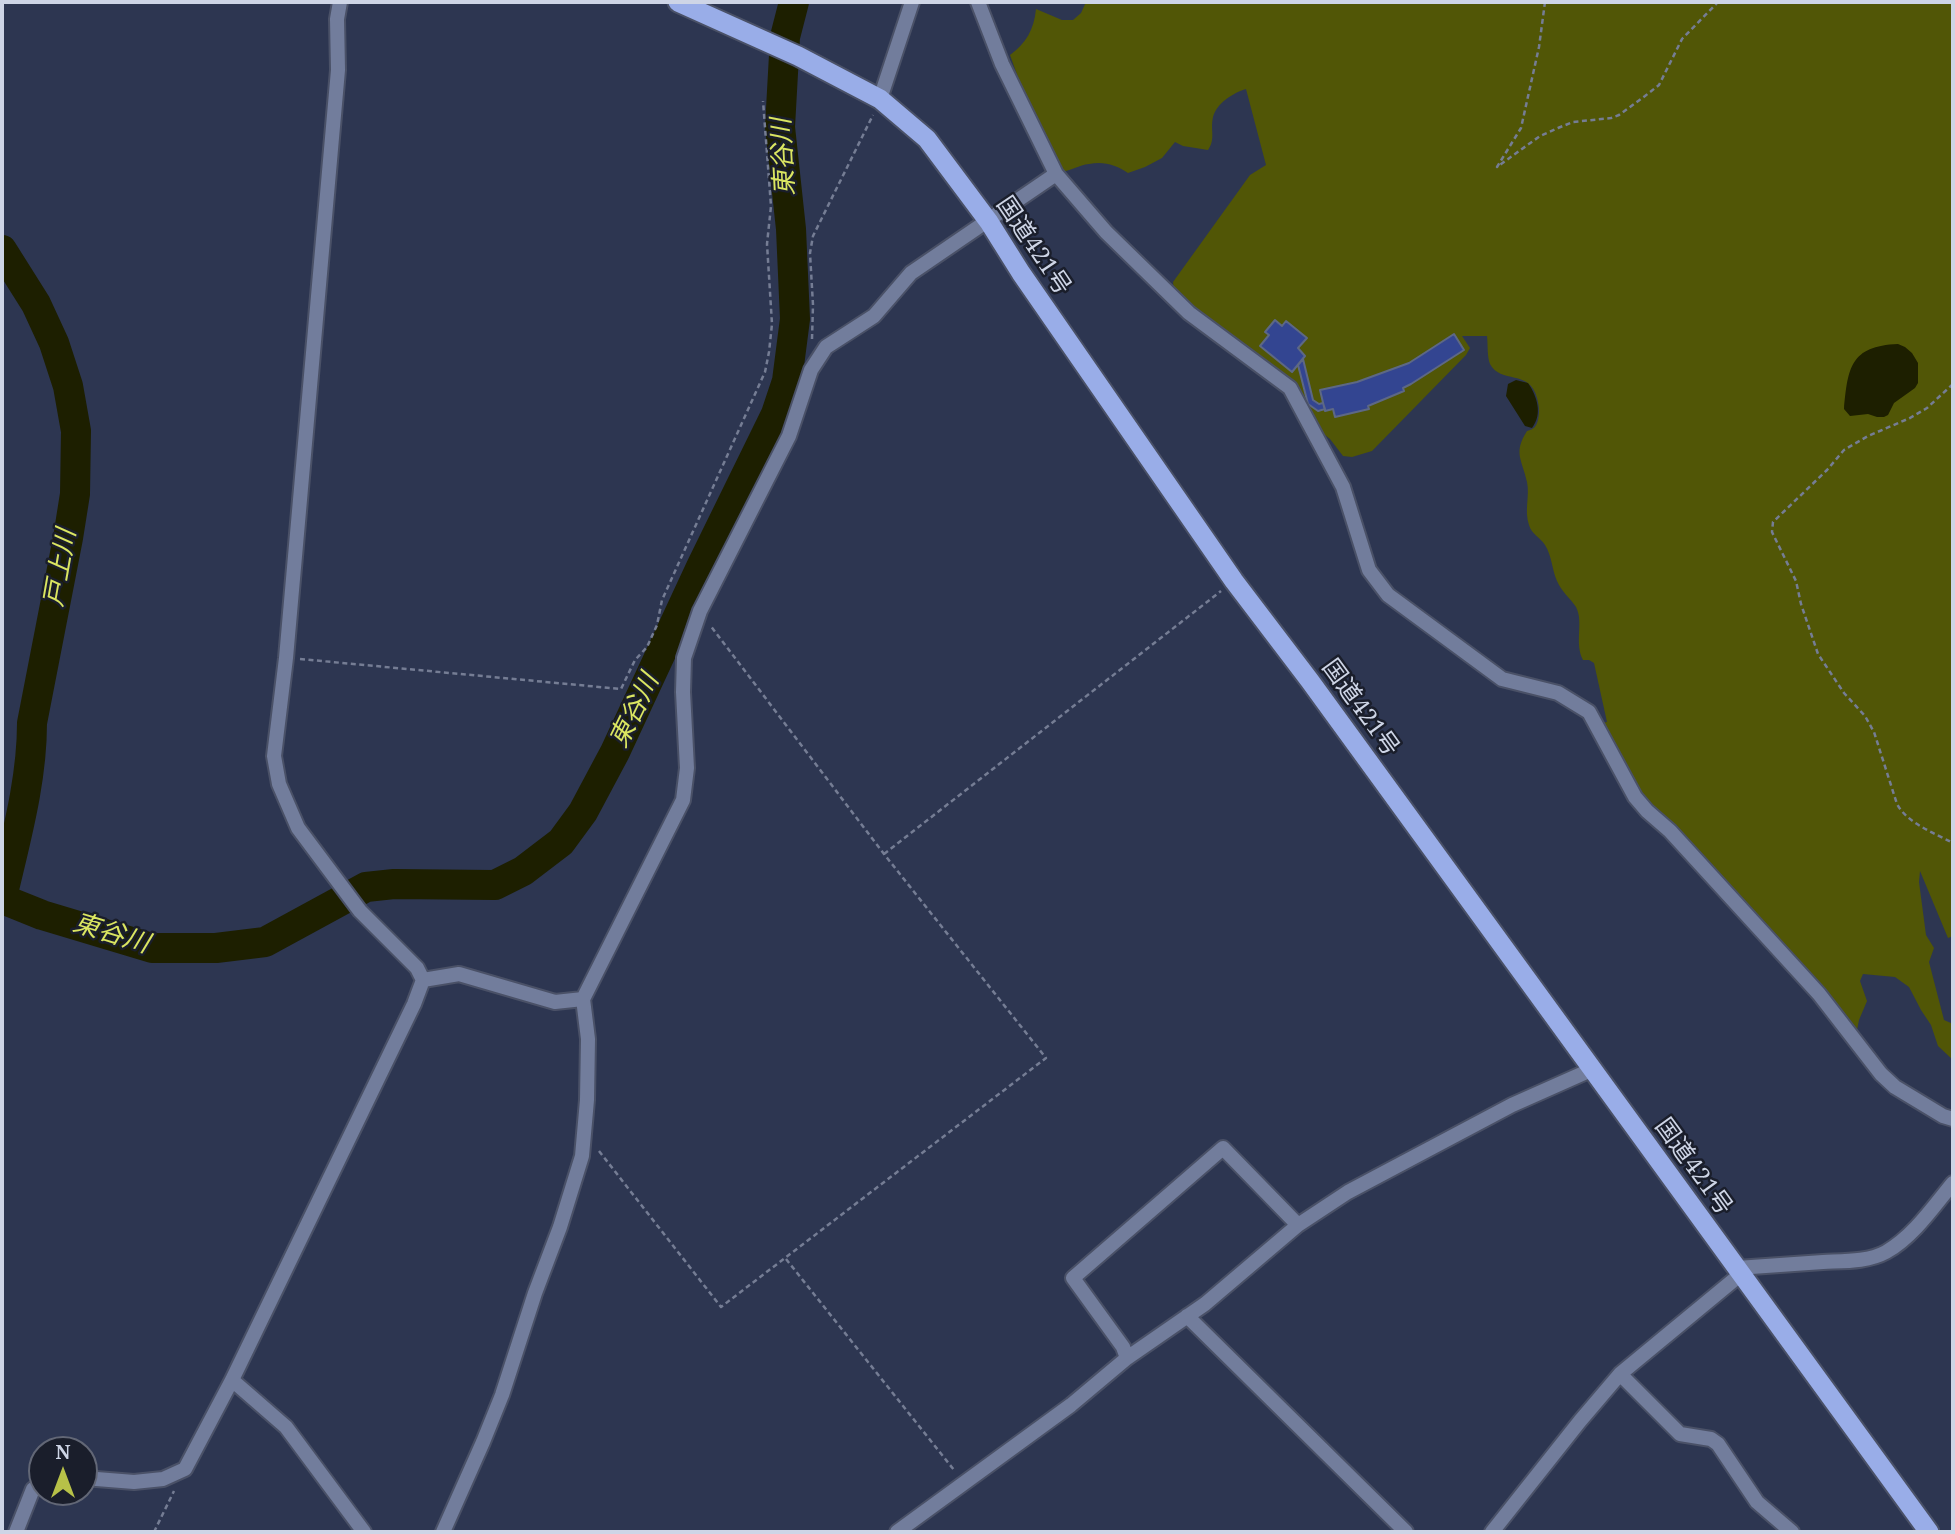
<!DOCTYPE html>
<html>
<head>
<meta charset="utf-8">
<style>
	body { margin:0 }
	#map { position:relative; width:1955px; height:1534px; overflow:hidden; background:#2d3651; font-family:"Noto Serif",serif }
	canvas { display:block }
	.frame { position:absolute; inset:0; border:4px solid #ced5e6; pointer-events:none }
	.north { position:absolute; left:28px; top:1436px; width:70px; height:70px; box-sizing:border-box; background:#1a1e2b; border:2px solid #626776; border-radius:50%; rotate:0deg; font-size:19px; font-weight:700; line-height:28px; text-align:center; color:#ced5e6 }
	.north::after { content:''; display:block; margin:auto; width:24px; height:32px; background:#b7c148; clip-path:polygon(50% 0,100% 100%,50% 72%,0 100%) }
</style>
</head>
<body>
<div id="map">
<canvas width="1955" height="1534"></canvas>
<div class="frame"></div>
<div class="north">N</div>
</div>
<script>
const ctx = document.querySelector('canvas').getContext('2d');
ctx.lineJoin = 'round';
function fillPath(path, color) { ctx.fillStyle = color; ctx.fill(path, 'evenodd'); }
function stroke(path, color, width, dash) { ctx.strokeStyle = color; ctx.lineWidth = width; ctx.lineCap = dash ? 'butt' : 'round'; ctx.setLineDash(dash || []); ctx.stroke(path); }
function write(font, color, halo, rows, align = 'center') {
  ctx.font = font + ' "Noto Serif","Noto Sans JP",serif'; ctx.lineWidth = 5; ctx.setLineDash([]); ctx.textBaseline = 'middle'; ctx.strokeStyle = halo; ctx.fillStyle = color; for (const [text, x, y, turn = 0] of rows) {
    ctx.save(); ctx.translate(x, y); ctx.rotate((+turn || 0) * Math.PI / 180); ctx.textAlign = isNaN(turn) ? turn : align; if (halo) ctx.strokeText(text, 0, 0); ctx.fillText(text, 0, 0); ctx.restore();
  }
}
fillPath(new Path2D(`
	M1086,2H1953V936L1948,938L1920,871L1919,882L1926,935L1934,948L1929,962L1944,1020L1953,1024V1060L1938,1046L1931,1025L1921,1010L1909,987L1895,977L1863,974L1860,981L1867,1001L1859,1020L1856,1035L1640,795L1601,723L1607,722L1594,663L1589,660H1583C1574,643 1584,622 1576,607C1570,598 1561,591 1557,581C1552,570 1552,556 1545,545C1540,537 1532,535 1529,525C1524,510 1530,496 1527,482C1522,459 1513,453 1527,431C1534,429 1536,427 1538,420C1540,411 1539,406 1537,398C1530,369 1500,384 1490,364C1487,357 1488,344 1487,336H1462L1470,348L1466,355L1372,451L1352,457L1343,456L1330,439L1315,427L1303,407L1180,299L1174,290L1173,282L1250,175L1266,165L1246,89C1233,93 1217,103 1213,117C1210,130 1216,139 1208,150L1183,146L1175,142L1162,158L1145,167L1128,173C1116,165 1104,161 1089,164C1079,165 1071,171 1060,172L1030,111L1010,55C1026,43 1034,30 1036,9L1062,20H1073L1081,13Z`), '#515606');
fillPath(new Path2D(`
	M1898,344L1905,347L1912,353L1918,363V383L1915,388L1894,403L1888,415L1884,417H1877L1868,414L1850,416L1844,409C1848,368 1850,346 1898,344Z
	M1516,380L1528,383C1537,396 1543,414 1532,428L1525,426L1506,396L1508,384Z`), '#1d1f00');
stroke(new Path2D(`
	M2,250L36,304L54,343L68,386L76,431L75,494L68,538L32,723C32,783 15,841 2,898
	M2,899L42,915L152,948H216L265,942L366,887L394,884L495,885L523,871L561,842L583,812L615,752L701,567L776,414L787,381L795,319L791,229L780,127L785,37L794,2`), '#1d1f00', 30);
const building = new Path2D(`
	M1275,320L1282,326L1286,321L1307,338L1298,348L1305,356L1292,372L1260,346L1269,335L1265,332Z
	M1454,334L1464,350L1411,384L1403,388L1404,391L1368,406L1369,409L1335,417L1333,409L1325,411L1320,390L1357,382L1409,363Z
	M1303,359L1313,400L1319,404L1323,403L1325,409L1318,411L1308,404L1298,365Z`);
fillPath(building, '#334591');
stroke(building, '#5d6885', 2);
const minor = new Path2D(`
	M978,2L1002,64L1056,174L1106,232L1189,313L1290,388L1343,487L1369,570L1388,595L1502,679L1558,693L1589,712L1635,797L1647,811L1670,831L1819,994L1881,1074L1895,1087L1943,1116L1953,1119
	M880,99L912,2
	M423,980L459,974L555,1002L583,999
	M1187,1316L1406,1532
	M1127,1358L1123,1347L1073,1278L1223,1148L1298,1225
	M1620,1374L1680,1434L1711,1439L1718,1444L1757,1502L1792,1532
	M232,1380L286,1427L364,1532
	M84,1478L134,1482L163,1479L185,1469L232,1380L414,1004L423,980L417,968L360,911L298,828L279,784L274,756L286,658L338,70L337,19L340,2
	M16,1532L33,1489L42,1484
	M443,1532L483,1442L502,1395L535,1293L560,1227L582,1156L587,1100L588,1039L583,999L683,800L687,768L683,692L684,658L700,611L789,436L811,370L826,347L874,316L911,273L1056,174
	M897,1532L1071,1405L1127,1358L1205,1304L1298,1225L1348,1192L1512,1105L1593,1069
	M1492,1532L1580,1421L1620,1374L1741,1274`);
const tertiary = new Path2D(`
	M1737,1268C1765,1266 1794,1264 1823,1262C1843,1261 1868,1262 1886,1252C1913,1237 1934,1206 1953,1183`);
const trunk = new Path2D(`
	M678,2L798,56L880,99L927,139L989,222L1021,273L1234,581L1310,681L1929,1532`);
stroke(minor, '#4a5167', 18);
stroke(tertiary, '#4a5167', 18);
stroke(trunk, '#4a5167', 23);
stroke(new Path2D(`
	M1545,2L1539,47L1521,128L1497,167L1540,136L1558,128L1573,122L1611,118L1619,115L1645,96L1659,85L1682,39L1718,2
	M812,339L813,305L810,253L813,236L873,115
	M1953,384L1927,408L1910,418L1868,436L1844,450L1827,470L1773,522L1772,532L1796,581L1801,604L1818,654L1844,693L1865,716L1874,732L1897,804C1907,823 1934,833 1953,843
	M300,659L621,689L635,660L647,647L657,625L662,600L765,372L769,352L772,324L767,244L771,206L763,101
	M884,854L1221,591
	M599,1151L721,1307L1046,1058L884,854L710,625
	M786,1259L954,1470
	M154,1532L174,1491`), '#757d94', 2.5, [5, 3.5]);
stroke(minor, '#727d9c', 14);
stroke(tertiary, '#727d9c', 14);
stroke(trunk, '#99ade8', 19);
write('24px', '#ced5e6', '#1a1e2b', [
	["国道421号",1033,246,56],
	["国道421号",1360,708,54],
	["国道421号",1693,1167,54]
]);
write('italic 26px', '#dbe661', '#1a1e2b', [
	["東谷川",784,157,-93],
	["戸上川",61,568,-80],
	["東谷川",635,711,-64],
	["東谷川",111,934,17]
]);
</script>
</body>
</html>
